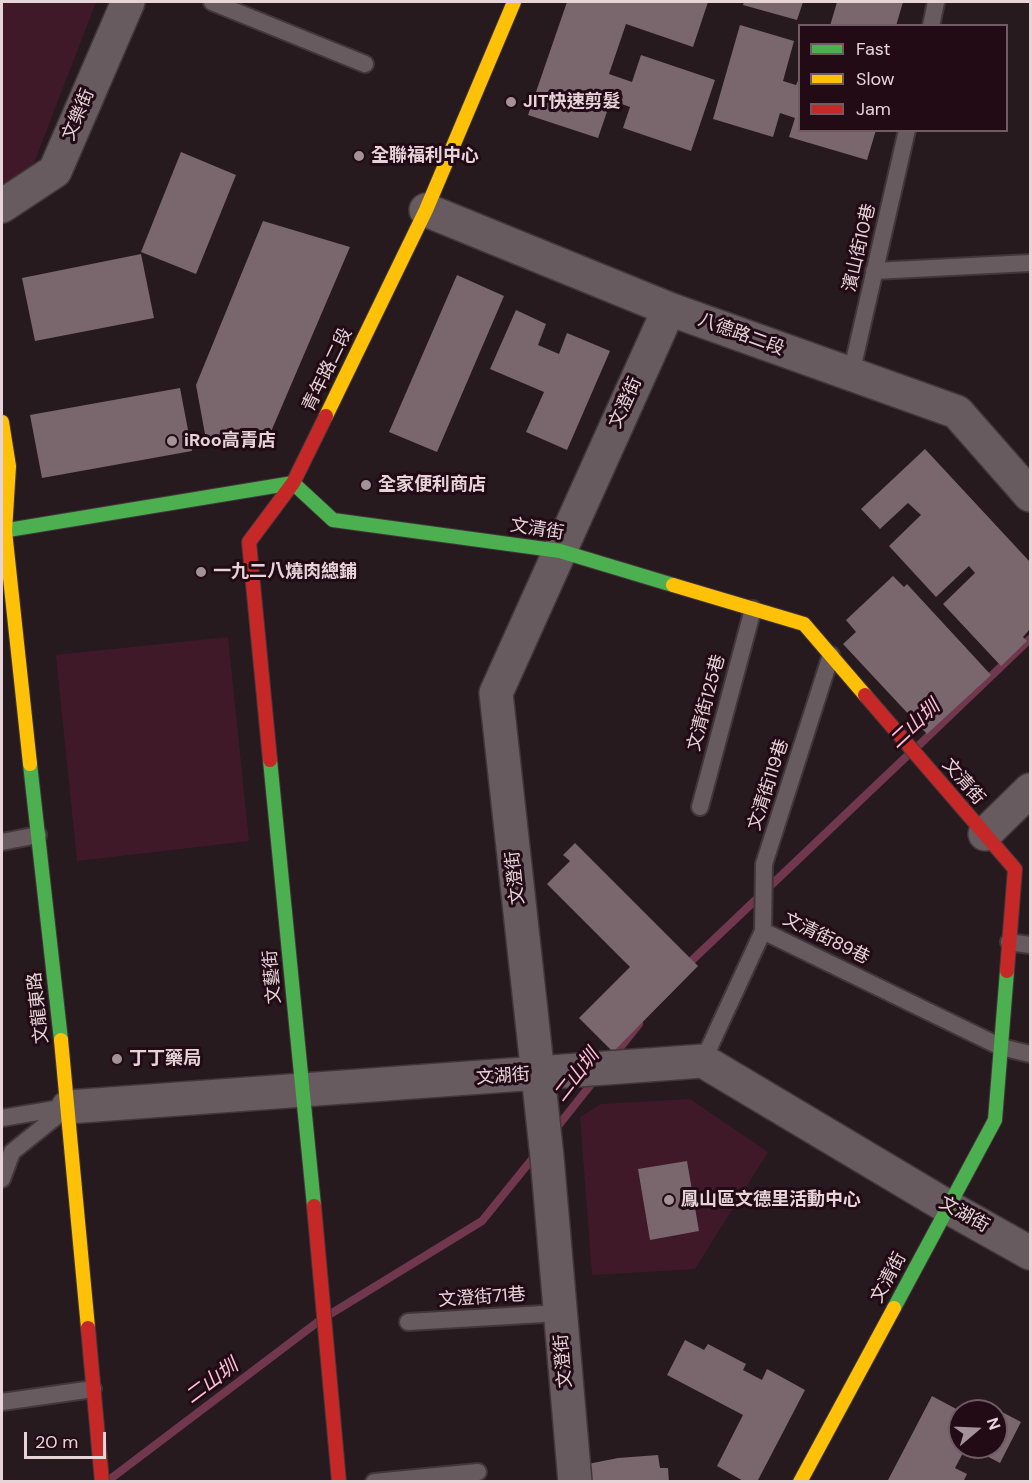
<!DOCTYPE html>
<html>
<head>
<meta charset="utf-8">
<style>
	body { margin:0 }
	#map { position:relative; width:1032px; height:1483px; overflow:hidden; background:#261a1e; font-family:"DM Sans",sans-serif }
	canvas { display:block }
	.frame { position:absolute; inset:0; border:3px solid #e6d4d9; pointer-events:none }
	.legend { position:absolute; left:798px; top:24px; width:210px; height:108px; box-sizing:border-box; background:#220b14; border:2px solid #705b63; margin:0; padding:8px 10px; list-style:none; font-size:18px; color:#e6d4d9 }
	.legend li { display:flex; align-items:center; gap:12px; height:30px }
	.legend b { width:30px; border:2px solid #705b63 }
	.north { position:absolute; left:948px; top:1399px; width:60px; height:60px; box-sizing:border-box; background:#220b14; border:2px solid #705b63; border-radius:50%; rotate:71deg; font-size:16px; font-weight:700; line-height:24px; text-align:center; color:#e6d4d9 }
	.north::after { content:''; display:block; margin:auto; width:21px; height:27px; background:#a39398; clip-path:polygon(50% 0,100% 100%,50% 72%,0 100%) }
	.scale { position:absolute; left:24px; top:1432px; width:82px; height:27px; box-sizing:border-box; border:3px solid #e6d4d9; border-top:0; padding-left:8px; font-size:18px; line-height:21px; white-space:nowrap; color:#e6d4d9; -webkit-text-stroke:4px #220b14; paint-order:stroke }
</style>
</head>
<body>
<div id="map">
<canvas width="1032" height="1483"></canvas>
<div class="frame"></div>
<ul class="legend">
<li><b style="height:8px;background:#4caf50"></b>Fast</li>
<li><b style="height:8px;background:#ffc107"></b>Slow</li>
<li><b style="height:8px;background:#c62828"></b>Jam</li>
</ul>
<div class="north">N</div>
<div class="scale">20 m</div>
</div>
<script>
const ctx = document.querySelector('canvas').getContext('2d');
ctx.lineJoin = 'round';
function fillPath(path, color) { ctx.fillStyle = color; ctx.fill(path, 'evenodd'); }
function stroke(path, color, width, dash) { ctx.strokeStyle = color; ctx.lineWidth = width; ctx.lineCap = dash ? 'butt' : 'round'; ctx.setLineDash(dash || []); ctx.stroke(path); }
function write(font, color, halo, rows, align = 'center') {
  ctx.font = font + ' "DM Sans","Noto Sans TC",sans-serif'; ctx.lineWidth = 6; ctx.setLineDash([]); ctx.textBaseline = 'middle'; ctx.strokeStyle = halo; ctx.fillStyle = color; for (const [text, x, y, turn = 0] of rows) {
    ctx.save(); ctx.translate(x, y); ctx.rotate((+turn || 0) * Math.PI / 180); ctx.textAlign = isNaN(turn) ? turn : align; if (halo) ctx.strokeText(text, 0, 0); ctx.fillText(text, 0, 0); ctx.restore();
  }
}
fillPath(new Path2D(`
	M2,2H96L34,163L2,186Z
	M228,637L249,841L77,861L56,655Z
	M690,1099L768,1152L695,1269L592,1275L580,1117L601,1104Z`), '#401928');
stroke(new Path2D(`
	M918,746L1030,639
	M685,967L908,755
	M612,1058L639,1024
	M554,1131L596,1078
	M332,1313L482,1221L537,1153
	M109,1480L319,1321`), '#71384d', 8);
fillPath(new Path2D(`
	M567,2H708L693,47L626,24L609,74L632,82L641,55L715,80L691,151L623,128L630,107L611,100L598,138L528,115Z
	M744,2H803L797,20L743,5Z
	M837,2H903L896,26H830Z
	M740,25L794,41L783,81L796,85L800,76V130H876L867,160L789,137L795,118L780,113L773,137L713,119Z
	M181,152L236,175L196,274L141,252Z
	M263,221L350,247L270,434L207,445L196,385Z
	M141,254L154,318L35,341L22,278Z
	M457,275L504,296L437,452L389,432Z
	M516,310L546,324L538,345L559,354L567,333L610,351L567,450L526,432L544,392L490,369Z
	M180,388L192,451L42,478L30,415Z
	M925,449L1030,562V629L1023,637L1027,641L1001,666L943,604L975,573L969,566L936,597L889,546L921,515L908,503L880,529L861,509Z
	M893,576L904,587L907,584L991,675L927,734L843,644L856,632L846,620Z
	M575,843L698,966L613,1052L579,1018L630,967L547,884L570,861L563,855Z
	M687,1161L699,1231L650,1240L638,1169Z
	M685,1340L704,1350L708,1344L746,1364L743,1370L762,1380L767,1369L805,1390L757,1482H745L717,1466L743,1415L667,1375Z
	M932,1396L960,1411V1447H996V1411H976L981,1401L1021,1422L1000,1463L979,1452L975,1459L963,1453L955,1468L967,1474L964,1480L968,1482H887Z
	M658,1455L660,1468H668L669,1482H590L588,1464L618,1458Z`), '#7a676d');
const lane = new Path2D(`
	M212,2L365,64
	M931,26L936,2
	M874,271L1030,263
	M851,374L907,130
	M700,807L753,609
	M2,842L38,835
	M763,931L764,864L831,655
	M1009,942L1030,945
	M703,1061L763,931L1001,1047L1030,1054
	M2,1118L67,1107
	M2,1179L12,1152L68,1107
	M408,1322L560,1313
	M2,1402L93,1389
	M374,1482L478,1472`);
const street = new Path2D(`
	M2,206L55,171L128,2
	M426,210L669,309L957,412L1030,495
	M985,834L1030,790
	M68,1107L703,1061L948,1207L1030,1253
	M575,1482L547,1157L496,693L669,309`);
const fast = new Path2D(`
	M293,483L333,520L560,551L673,585
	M2,531L293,483
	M270,760L314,1206
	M30,764L61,1040
	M894,1308L995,1120L1007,971`);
const slow = new Path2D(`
	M326,416L426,210L514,2
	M2,422L9,466L5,531L30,764
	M673,585L804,624L865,695
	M61,1040L88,1328
	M800,1482L894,1308`);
const jam = new Path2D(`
	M865,695L1015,869L1007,971
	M270,760L249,542L293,483L326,416
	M314,1206L339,1482
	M88,1328L102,1482`);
stroke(lane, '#41373a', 20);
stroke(street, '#41373a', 36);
stroke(fast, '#41373a', 16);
stroke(slow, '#41373a', 16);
stroke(jam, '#41373a', 16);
stroke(lane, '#675b5f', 16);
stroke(street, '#675b5f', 33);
stroke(fast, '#4caf50', 14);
stroke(slow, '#ffc107', 14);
stroke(jam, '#c62828', 14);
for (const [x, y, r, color] of [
	[511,102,6,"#a39398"],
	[359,156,6,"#a39398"],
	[172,441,6,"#a39398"],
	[366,485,6,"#a39398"],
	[201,572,6,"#a39398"],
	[117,1059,6,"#a39398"],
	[669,1200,6,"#a39398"]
]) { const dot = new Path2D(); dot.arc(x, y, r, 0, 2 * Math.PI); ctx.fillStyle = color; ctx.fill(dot); stroke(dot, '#220b14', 2); }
write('bold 18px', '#e6d4d9', '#220b14', [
	["JIT快速剪髮",523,102],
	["全聯福利中心",371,156],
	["iRoo高青店",184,441],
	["全家便利商店",378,485],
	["一九二八燒肉總鋪",213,572],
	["丁丁藥局",129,1059],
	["鳳山區文德里活動中心",681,1200]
], 'left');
write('18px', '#e6d4d9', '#220b14', [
	["文樂街",79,115,-67],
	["濱山街10巷",860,248,-77],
	["八德路二段",741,335,20],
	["青年路二段",328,370,-64],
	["文澄街",626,403,-66],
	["文清街",537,530,9],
	["文清街125巷",707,703,-75],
	["文清街",963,782,49],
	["文清街119巷",769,785,-72],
	["文澄街",516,878,-96],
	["文清街89巷",826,939,26],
	["文藝街",273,977,-95],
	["文龍東路",39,1008,-96],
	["文湖街",503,1077,-4],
	["文湖街",964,1215,29],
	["文清街",889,1278,-62],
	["文澄街71巷",482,1298,-4],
	["文澄街",564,1361,-95]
]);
write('italic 20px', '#fbc0d4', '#220b14', [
	["二山圳",915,725,-43],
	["二山圳",577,1076,-52],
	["二山圳",212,1382,-37]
]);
</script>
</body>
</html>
